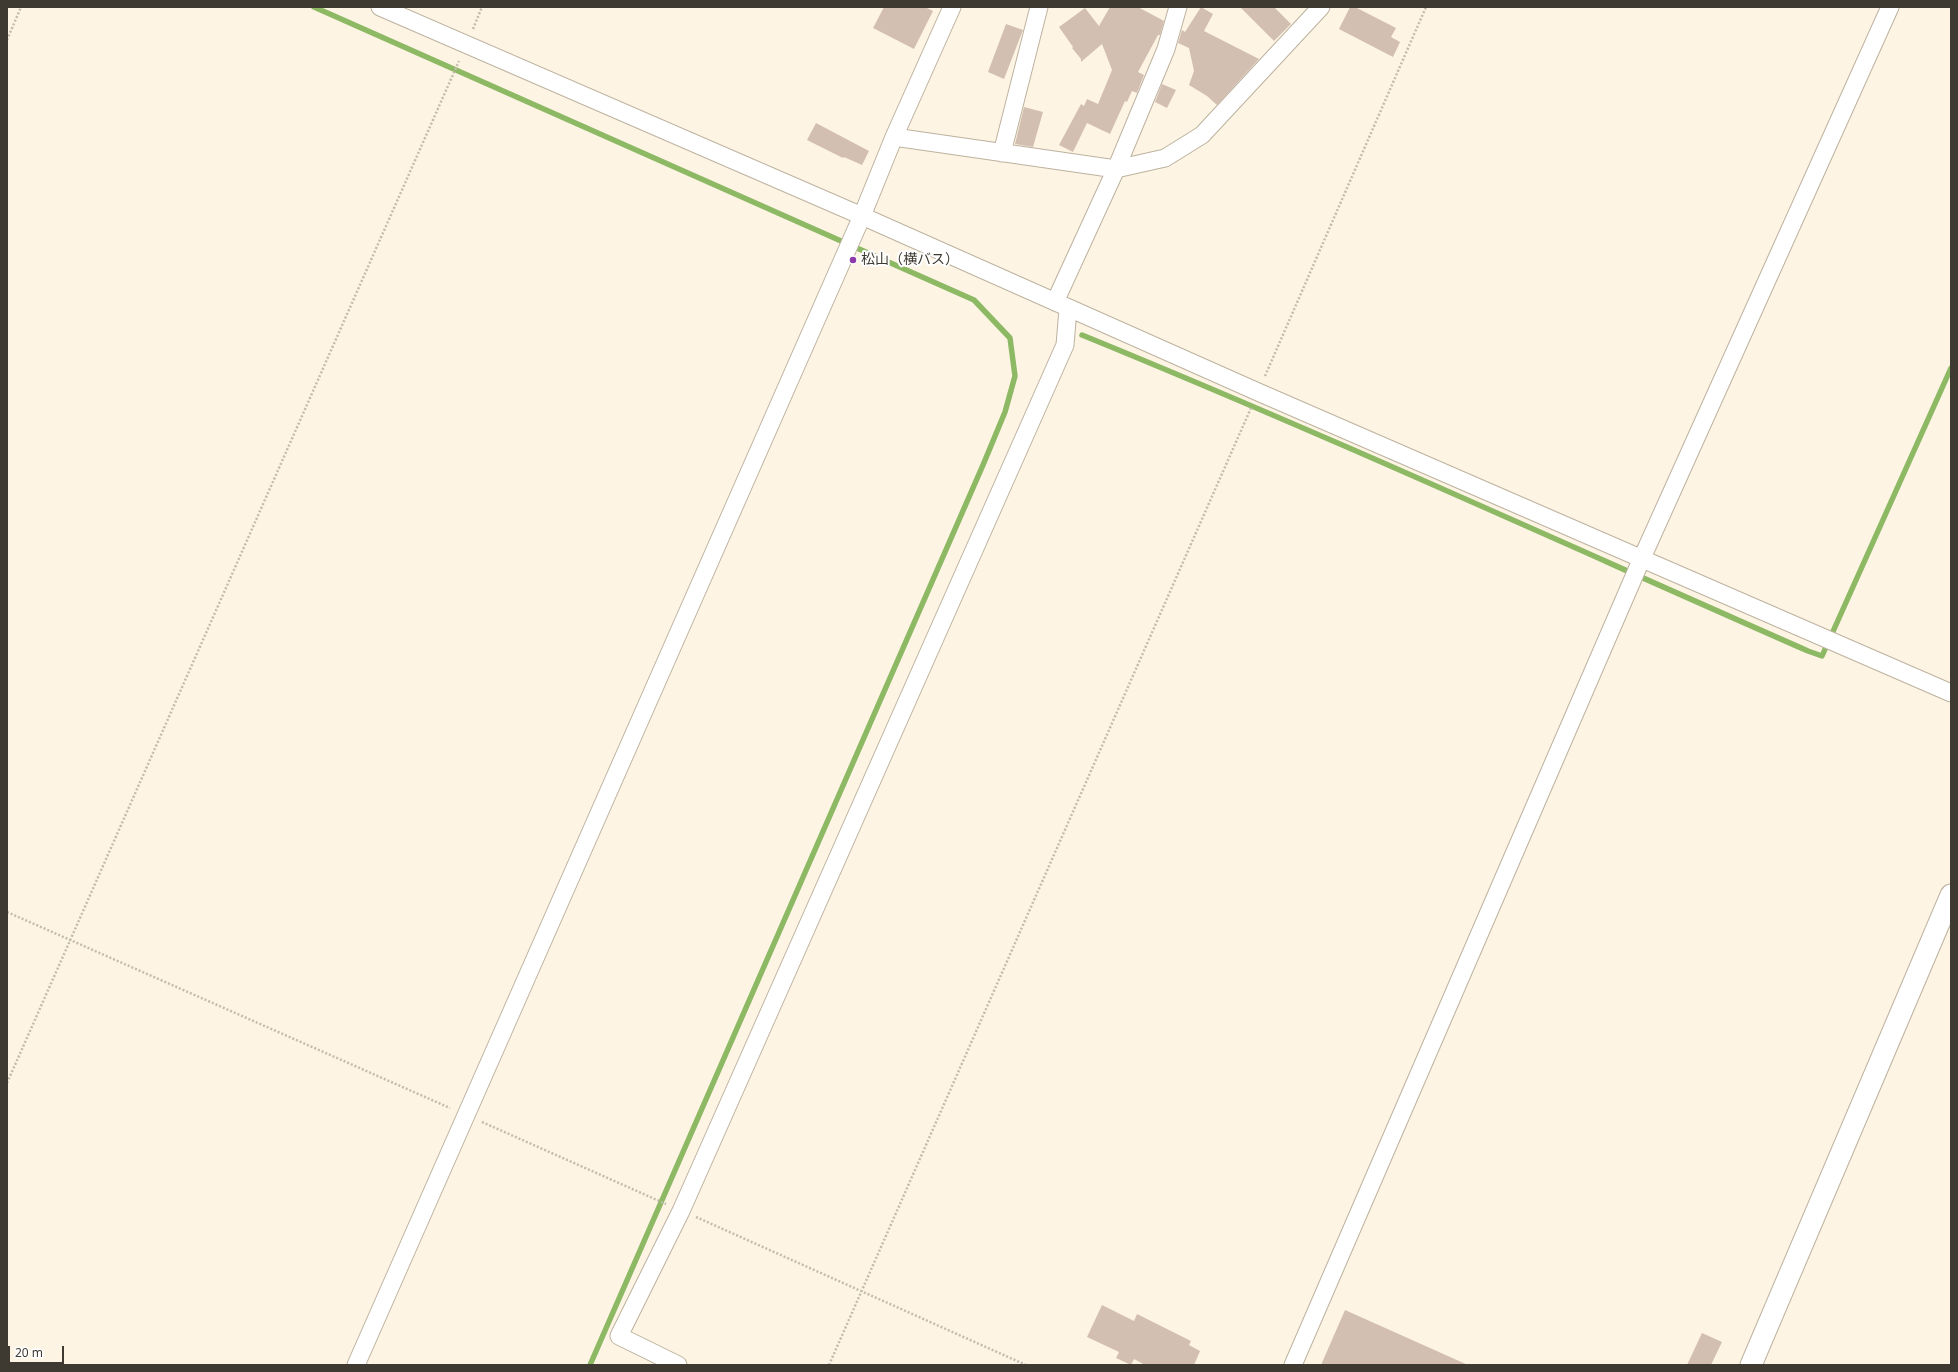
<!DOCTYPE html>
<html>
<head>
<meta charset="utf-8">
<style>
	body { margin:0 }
	#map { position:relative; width:1958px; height:1372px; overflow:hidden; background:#fdf4e4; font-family:"Noto Sans",sans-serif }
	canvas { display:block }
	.frame { position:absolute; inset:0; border:8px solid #3e3931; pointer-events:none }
	.scale { position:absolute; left:8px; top:1346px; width:56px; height:18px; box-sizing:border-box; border:2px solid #3e3931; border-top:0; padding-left:5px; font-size:12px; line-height:14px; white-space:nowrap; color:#3e3931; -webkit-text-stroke:3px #fff; paint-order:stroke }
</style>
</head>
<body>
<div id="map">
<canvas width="1958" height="1372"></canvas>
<div class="frame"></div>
<div class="scale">20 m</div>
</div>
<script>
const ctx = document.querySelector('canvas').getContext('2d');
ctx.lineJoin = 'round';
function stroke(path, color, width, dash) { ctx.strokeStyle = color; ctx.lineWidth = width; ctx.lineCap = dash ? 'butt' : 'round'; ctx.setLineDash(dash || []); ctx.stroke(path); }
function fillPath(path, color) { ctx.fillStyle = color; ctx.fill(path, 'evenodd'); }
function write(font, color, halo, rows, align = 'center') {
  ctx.font = font + ' "Noto Sans","Noto Sans JP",sans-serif'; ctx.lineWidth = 4; ctx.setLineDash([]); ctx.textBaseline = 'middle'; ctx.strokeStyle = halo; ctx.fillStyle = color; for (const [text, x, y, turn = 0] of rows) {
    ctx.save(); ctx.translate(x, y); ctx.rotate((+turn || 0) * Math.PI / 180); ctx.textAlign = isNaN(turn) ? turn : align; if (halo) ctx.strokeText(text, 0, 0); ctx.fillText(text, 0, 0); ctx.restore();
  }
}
stroke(new Path2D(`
	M314,7L974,300L1010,338L1015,376L1005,412L983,465L590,1365
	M1082,335C1327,435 1567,545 1808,651L1822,656L1951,368`), '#8db964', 5.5);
fillPath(new Path2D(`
	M884,7H925L933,11L914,49L873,28Z
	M1110,7H1138L1164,21L1160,35H1158L1138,72L1144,75L1137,93L1132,91L1127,102L1125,101L1110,134L1087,123L1073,152L1059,145L1081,104L1084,106L1087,99L1098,104L1112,70L1102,44L1081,62V59L1072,48L1073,47L1059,27L1085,8L1099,26Z
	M1201,7L1213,14L1204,31L1259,59L1217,105L1207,96L1189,85L1194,71L1189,48L1178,43L1182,30L1185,32Z
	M1240,7H1274L1291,24L1274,41Z
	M1350,7H1355L1396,28L1391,37L1400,42L1393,57L1339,29Z
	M1006,24L1023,30L1004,79L988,72Z
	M1162,84L1176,90L1167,108L1155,102Z
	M1024,107L1043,112L1033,147L1015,144Z
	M816,123L869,151L862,165L844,157L843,158L807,140Z
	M1102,1305L1134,1321L1137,1314L1191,1341L1189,1345L1200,1351L1194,1365H1145L1134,1359L1131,1365L1116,1358L1119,1352L1087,1337Z
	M1345,1310L1468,1365H1321Z
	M1702,1333L1722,1342L1711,1365H1687Z`), '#d3bfb2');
const minor = new Path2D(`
	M380,7L862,216L1258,392L1951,693
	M894,137L1116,169L1165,158L1202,135L1321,7
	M1002,153L1039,7
	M1055,302L1116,169L1166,49L1178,7
	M356,1365L862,216L894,137L952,7
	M678,1365L619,1336L681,1211L1065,345L1068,309
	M1293,1365L1642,558L1890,7`);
const tertiary = new Path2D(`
	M1751,1365L1951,895`);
stroke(minor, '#bdb29f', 19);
stroke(tertiary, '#bdb29f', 23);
stroke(new Path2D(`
	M473,29L482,7
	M7,40L21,7
	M1265,376L1426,7
	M7,912L450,1108
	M7,1083L459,61
	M482,1122L666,1204
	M696,1217L1026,1365
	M829,1365L1251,408`), '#c3bcae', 2.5, [2, 2]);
stroke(minor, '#fff', 17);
stroke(tertiary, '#fff', 21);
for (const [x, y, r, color] of [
	[853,260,4,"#8c3aa9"]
]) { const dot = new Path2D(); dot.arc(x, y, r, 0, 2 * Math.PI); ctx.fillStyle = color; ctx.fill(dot); stroke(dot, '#fff', 1.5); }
write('14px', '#3e3931', '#fff', [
	["松山（横バス）",861,260]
], 'left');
</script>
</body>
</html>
